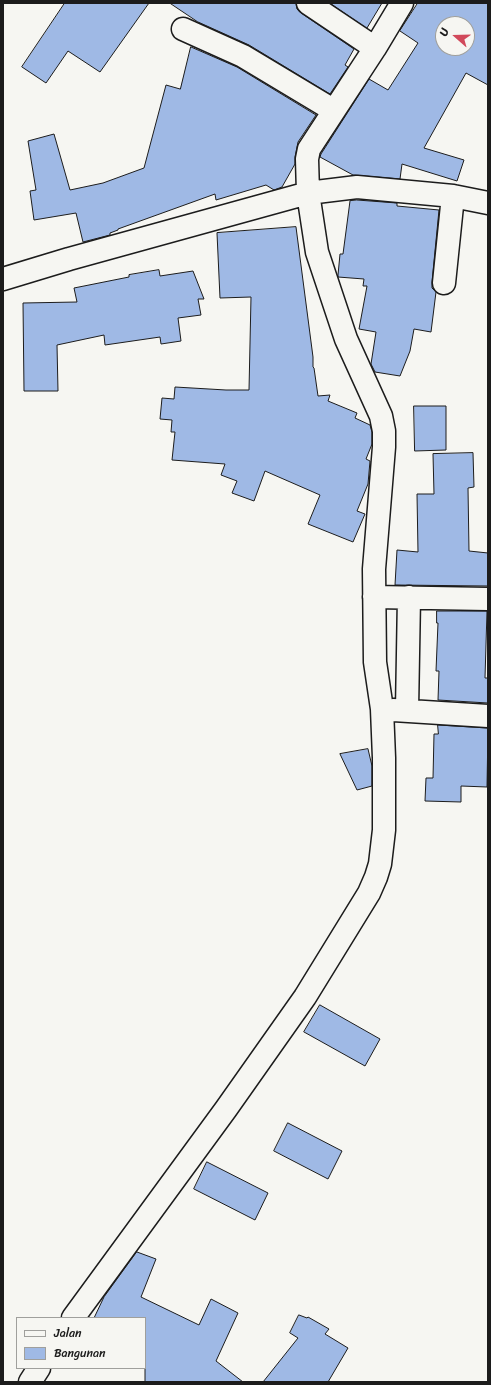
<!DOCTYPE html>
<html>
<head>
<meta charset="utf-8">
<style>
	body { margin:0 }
	#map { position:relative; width:491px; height:1385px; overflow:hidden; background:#f6f6f2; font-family:Sriracha,sans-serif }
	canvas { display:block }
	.frame { position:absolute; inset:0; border:4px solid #1c1c1c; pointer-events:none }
	.legend { position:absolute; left:16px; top:1317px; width:130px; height:52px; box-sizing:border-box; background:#f6f6f2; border:1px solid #9f9f9c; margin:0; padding:5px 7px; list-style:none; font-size:12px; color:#1c1c1c }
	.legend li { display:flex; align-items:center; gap:8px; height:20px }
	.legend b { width:20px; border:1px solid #9f9f9c }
	.north { position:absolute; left:435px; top:16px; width:40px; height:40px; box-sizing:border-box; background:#f6f6f2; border:1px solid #9f9f9c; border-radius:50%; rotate:290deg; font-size:11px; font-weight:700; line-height:16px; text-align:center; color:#1c1c1c }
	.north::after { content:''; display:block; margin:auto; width:14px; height:18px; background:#d1495b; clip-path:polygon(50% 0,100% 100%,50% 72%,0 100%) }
</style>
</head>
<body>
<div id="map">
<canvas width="491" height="1385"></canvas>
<div class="frame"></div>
<ul class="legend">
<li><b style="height:5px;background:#f6f6f2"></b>Jalan</li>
<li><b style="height:11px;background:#9fb9e5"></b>Bangunan</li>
</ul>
<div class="north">U</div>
</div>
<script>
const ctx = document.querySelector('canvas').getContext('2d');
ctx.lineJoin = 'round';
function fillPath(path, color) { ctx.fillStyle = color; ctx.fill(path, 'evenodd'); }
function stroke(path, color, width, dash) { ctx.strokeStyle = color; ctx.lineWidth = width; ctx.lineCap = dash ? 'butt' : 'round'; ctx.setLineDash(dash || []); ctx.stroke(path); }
const building = new Path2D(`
	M65,3H149L100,72L68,51L46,83L22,67Z
	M170,3H296L297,9L301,13L354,49L345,65L348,67L330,94L249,45L198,22Z
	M330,3H382L367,28Z
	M418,3H488V85L466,73L424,148L464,160L457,181L402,164L400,179L353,175L320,157L321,154L369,79L388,90L418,43L400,31ZM443,24H467V48H443Z
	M191,47L237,67L316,115L298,142L295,157V164L282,187L274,190L266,185L216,200L215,194L118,229V230L110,233V235L83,242L76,213L34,220L30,191L36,190L28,141L54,134L70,190L103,183L144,168L166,85L180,89Z
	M357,200L397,203V206L439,210L432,282V288L436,292L431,332L414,329L410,351L400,376L375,372L371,364L376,332L359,329L367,286H363L364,279L338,277V275L340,254H343L350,201Z
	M296,227L313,357V367L314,368L318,396L330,395L328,401L357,413L355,418L370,425L372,432V444L366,459L370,461L368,484L357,511L365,514L353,542L308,524L320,495L265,471L254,501L232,493L237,481L221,475L225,464L172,460L175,432H171L172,420L160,419L162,398L174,399L175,387L226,390H249L251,297L220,298L217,233Z
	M159,270L160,276L193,271L204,299H198L201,315L178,318L181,341L161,344L160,337L105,345L104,335L57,345L58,391H24L23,303L77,302L74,288L129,277V275Z
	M414,406H446V450L415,451Z
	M473,453L474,487L468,488L469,551L488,553V586L395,585L397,550L418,552L417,494H434L433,454Z
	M437,611H487L485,678H488V703L438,700L439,671H436L438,623H437Z
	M438,725L488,728L487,787L461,786V802L425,801L426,778H433L434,734H438Z
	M368,749L372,766V786L357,790L340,754Z
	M320,1005L380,1039L365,1066L304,1032Z
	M288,1123L342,1151L328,1179L274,1151Z
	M207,1162L268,1193L255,1220L194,1189Z
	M137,1252L156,1259L141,1297L199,1325L211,1299L238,1313L216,1361L243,1382H145V1318H94L104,1297Z
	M299,1315L307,1318L308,1317L329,1329L325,1334L348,1348L328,1382H263L298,1338L290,1333Z`);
fillPath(building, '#9fb9e5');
stroke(building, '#1c1c1c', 1);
const minor = new Path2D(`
	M308,3L375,48
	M183,29L243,56L333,110
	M3,279L69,259L308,193L357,187L453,196L488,203
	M444,283L453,196
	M374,597L488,599
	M393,710L488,716
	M407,710L409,597
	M73,1318L226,1109L305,997L369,893L376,877L380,864L384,830V758L382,709L375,662L374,569L384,447V431L381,416L346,339L317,252L308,193L307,159L309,149L375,48L402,3
	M30,1382L39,1368`);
stroke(minor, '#1c1c1c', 25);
stroke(minor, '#f6f6f2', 22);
</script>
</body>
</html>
